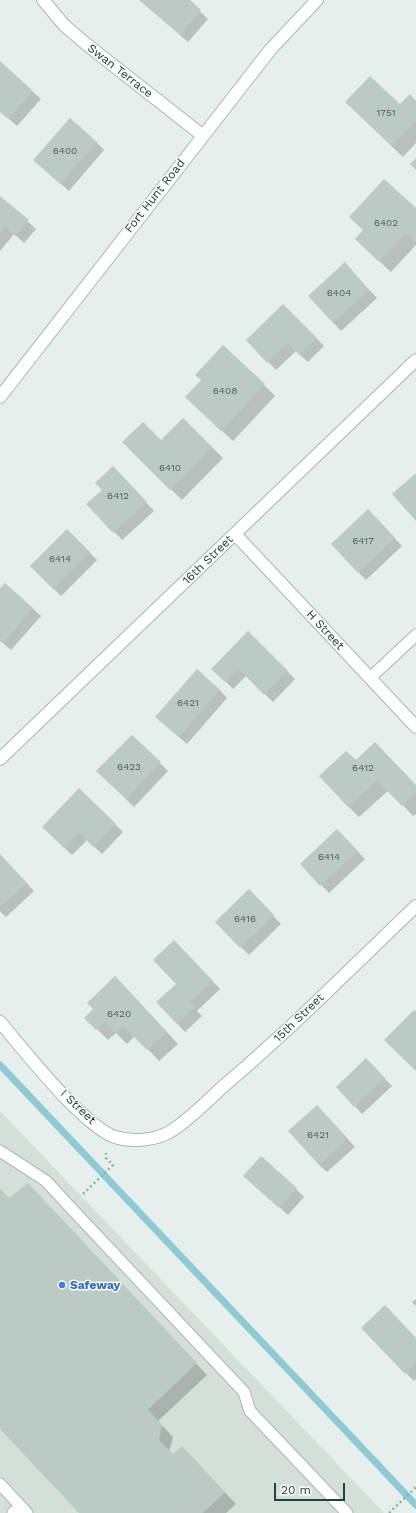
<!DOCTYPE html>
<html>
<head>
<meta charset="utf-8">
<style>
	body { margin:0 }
	#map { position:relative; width:416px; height:1513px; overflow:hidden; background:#e6efeb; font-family:"Work Sans",sans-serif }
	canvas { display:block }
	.scale { position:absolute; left:274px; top:1483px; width:71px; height:18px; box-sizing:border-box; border:2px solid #24423a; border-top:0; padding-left:5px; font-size:12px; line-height:14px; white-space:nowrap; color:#24423a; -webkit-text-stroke:3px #f7fbf9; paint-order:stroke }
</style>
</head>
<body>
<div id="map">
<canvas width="416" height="1513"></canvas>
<div class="scale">20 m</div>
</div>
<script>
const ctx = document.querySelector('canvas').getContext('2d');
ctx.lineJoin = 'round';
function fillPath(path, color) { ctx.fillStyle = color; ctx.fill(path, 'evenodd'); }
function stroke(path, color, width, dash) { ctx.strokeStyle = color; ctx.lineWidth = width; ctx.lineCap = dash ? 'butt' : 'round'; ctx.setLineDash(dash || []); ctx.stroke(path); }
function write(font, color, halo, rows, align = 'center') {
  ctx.font = font + ' "Work Sans",sans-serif'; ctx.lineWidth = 3; ctx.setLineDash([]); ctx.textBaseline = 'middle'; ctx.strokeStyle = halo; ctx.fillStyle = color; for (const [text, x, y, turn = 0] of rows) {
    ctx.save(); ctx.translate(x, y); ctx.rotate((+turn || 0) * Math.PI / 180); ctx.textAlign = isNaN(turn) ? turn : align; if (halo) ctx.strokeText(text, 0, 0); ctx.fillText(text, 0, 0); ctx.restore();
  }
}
fillPath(new Path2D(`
	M0,1111L384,1513H0Z`), '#d4dfda');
fillPath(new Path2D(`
	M140,0H188L208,19L188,42Z
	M0,63L41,99L17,126L0,111Z
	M416,102V143L403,157L357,113Z
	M96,142L104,150L69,191L43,168Z
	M0,198L36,229L24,243L14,234L0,251Z
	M416,210V245L391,272L367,250Z
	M352,272L377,298L341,331L309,296Z
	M283,305L324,346L308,362L296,351L276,370L247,340Z
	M264,385L275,396L233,441L197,408Z
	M183,419L223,458L182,500L123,442H161Z
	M121,475L154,511L122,540L88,504Z
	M376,518L402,546L366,580L358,572Z
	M67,530L97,560L61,596L31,566Z
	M5,584L41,616L11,650L0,641V590Z
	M248,633L295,679L273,702L246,676L233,689L213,669Z
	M220,690L227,698L187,744L165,725Z
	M132,736L168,771L134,807L98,771Z
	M356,762L416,786V814L413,816L389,790L359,817L348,806Z
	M115,824L123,832L102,854L87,840L72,855L43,827Z
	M337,830L365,859L329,893L301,864Z
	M0,855L34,891L6,917L0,911Z
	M249,891L281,924L249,955L216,922Z
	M182,950L220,989L197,1011L202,1016L185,1032L158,1003L177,984Z
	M126,988L178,1044L159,1061L135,1036L127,1044L116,1033L108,1040L86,1018Z
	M374,1068L392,1086L362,1114L355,1106Z
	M325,1114L355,1147L327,1172L319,1165Z
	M253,1183L296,1189L304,1197L288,1215Z
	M0,1189L9,1199L39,1196L207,1375L158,1421L173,1437L169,1452L173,1455L192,1458L236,1504L226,1513H81L0,1428Z
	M416,1299V1306L412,1302Z
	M362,1328L416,1339V1379L414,1381Z`), '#0003');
stroke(new Path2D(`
	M0,1065L416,1505`), '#8ec9d4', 7);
fillPath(new Path2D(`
	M139,0H190L201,10L180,35Z
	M0,61L33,91L8,119L0,112Z
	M370,76L400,104L410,94L416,101V121L392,146L345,102Z
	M70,118L97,142L60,184L33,160Z
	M416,158V170L410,164Z
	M384,179L416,208V242L406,233L379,262L355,239L363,230L349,217Z
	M0,196L29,220L15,236L5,227L0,234Z
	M345,262L369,290L333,323L308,296Z
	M283,304L317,338L299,355L288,343L267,363L246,340Z
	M223,345L265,384L221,431L185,397L201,380L195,375Z
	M183,418L212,447L170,490L122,442L143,422L161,440Z
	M113,466L147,502L113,533L86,504L102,490L95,483Z
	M416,473V521L392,494Z
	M368,509L395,538L358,573L331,544Z
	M67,529L90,552L53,589L30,566Z
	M5,583L33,608L3,643L0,641V588Z
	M248,631L288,671L264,695L238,668L225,682L211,669Z
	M197,669L220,690L179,737L155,717Z
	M132,735L161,762L126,799L96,771Z
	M375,742L416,785V792L402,806L377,780L348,807L319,776L346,751L356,760Z
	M79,788L116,824L93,847L79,832L64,848L42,827Z
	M337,829L358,851L320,886L300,864Z
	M0,854L27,883L0,907Z
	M249,889L274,915L240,948L215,922Z
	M174,940L213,981L190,1002L194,1008L177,1024L156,1002L176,984L153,960Z
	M115,976L167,1032L147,1050L123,1026L115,1034L104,1022L96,1030L84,1018L93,1009L87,1003Z
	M414,1010L416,1011V1071L384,1040Z
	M366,1058L385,1078L354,1107L336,1087Z
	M317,1105L348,1139L319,1165L288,1131Z
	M261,1156L297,1188L279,1208L243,1176Z
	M28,1183L197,1363L148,1410L162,1425L159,1440L173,1454L182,1446L225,1492L203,1513H79L0,1429V1189L9,1198Z
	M385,1305L416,1338V1363L405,1374L361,1328Z`), '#bbcac4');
const lane = new Path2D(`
	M370,678L416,635
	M0,1151L46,1181L70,1207L244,1392L250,1411L347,1513
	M0,1484L27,1513
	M13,1513L20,1506`);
const street = new Path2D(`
	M43,0L64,25L86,44L202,135
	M235,534L416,727
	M0,759L416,360
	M0,1022C24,1050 83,1126 115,1137C131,1142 156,1141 171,1131C189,1120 209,1099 226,1084C292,1028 353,966 416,906`);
const secondary = new Path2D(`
	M0,397L270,50L317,0`);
stroke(lane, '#a8b8b2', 13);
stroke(street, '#a8b8b2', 14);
stroke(secondary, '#a4bbb3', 14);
stroke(new Path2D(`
	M83,1194L113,1165L106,1158V1153
	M389,1513L416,1487`), '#86b3a5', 2.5, [2, 3]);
stroke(lane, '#fff', 11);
stroke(street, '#fff', 12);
stroke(secondary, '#fff', 12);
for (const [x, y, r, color] of [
	[62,1285,4,"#3f7fe0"]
]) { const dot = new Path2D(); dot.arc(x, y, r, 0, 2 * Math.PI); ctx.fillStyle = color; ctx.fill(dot); stroke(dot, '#f7fbf9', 1.5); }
write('10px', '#4a645c', null, [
	["1751",386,113],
	["6400",65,151],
	["6402",386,223],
	["6404",339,293],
	["6408",225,391],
	["6410",170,468],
	["6412",118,496],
	["6417",363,541],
	["6414",60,559],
	["6421",188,703],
	["6423",129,767],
	["6412",363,768],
	["6414",329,857],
	["6416",245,919],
	["6420",119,1014],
	["6421",318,1135]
]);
write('12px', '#24423a', '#f7fbf9', [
	["Swan Terrace",120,71,38],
	["Fort Hunt Road",155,196,-52],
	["16th Street",208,560,-44],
	["H Street",325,630,47],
	["15th Street",299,1018,-44],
	["I Street",78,1107,44]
]);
write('bold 12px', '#366cbe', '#f7fbf9', [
	["Safeway",70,1285]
], 'left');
</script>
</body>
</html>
